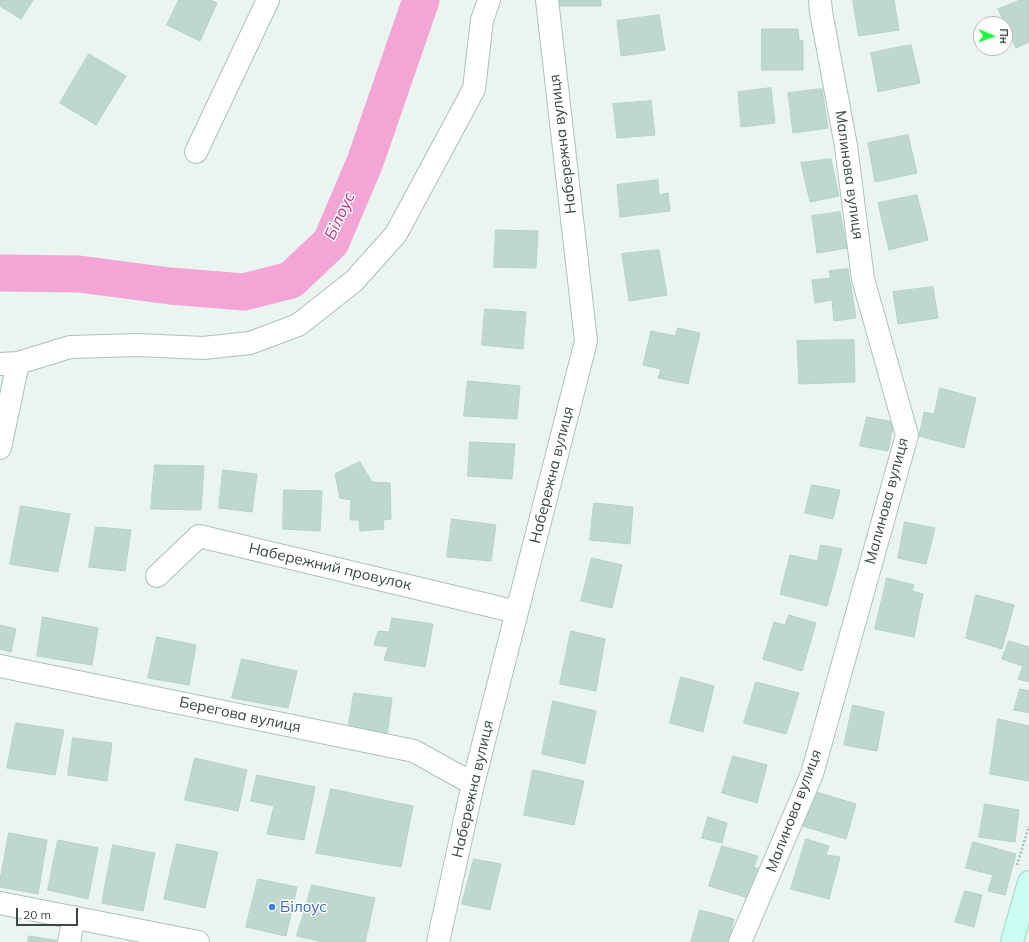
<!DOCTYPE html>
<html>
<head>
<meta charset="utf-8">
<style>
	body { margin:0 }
	#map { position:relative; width:1029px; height:942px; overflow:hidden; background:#eaf5f2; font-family:Mulish,sans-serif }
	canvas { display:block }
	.north { position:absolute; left:973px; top:16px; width:40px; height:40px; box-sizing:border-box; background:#fff; border:1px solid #afb7b4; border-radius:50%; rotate:91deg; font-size:11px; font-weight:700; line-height:16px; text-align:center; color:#384a43 }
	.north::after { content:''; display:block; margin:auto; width:14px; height:18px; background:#18ff37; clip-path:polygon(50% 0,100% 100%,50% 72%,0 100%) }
	.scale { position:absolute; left:16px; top:908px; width:62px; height:18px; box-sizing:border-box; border:2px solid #384a43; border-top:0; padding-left:5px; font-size:12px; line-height:14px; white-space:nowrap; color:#384a43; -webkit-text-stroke:3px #fff; paint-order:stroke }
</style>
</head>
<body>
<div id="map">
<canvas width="1029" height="942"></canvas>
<div class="north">Пн</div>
<div class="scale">20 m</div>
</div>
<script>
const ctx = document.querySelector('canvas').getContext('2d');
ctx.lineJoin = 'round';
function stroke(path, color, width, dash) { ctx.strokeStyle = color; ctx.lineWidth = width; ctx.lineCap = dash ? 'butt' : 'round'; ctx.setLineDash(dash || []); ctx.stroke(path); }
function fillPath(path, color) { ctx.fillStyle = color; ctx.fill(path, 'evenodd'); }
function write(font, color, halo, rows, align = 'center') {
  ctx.font = font + ' Mulish,sans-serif'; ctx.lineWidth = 3; ctx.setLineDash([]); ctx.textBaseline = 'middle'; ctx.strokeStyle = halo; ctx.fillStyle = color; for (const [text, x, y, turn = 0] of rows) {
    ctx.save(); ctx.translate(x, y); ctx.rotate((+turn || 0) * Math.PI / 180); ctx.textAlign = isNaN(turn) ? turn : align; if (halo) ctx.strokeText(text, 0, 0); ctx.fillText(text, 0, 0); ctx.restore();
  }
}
stroke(new Path2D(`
	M0,273L79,274L170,286L244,292L291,280L331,242L365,162L421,0`), '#f3a6d5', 37);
const building = new Path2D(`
	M0,0H33L21,19L0,6Z
	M179,0H210L217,3L200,41L167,25Z
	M560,0H601V6H559Z
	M853,0H894L899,30L859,36Z
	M1021,0H1029V42L1016,48L998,9Z
	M659,15L665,50L621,56L617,21Z
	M762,29H798L799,40L803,41V70H762Z
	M911,45L920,83L878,92L871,53Z
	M89,54L126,76L96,125L60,103Z
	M771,88L775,123L741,127L738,92Z
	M822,89L828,128L793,133L788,93Z
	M651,101L655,135L617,138L613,104Z
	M908,135L917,173L875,182L868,143Z
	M831,159L839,196L810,202L801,163Z
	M658,180L659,195L668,193L670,211L620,217L617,185Z
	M917,195L928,240L889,250L878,203Z
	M840,212L847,248L817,253L812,216Z
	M496,230L538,231L536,268L494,267Z
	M659,250L667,295L629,301L622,254Z
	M848,269L856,318L834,321L832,300L815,303L812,280L831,278L829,271Z
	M933,287L938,318L898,324L893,292Z
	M485,309L526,312L523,349L482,345Z
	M678,328L700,333L688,384L658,378L661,369L643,365L651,331L675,336Z
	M854,340L855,382L799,384L797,341Z
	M468,381L520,386L517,419L464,416Z
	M940,388L976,398L964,448L919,436L924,412L934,414Z
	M867,417L894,422L888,451L860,446Z
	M470,442L515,444L512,479L468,476Z
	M360,462L372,482L390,483L391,519L383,520L384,529L360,531L359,520H350L351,500L340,498L335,474Z
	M155,465L204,466L201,510L151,509Z
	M223,470L257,474L252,512L219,508Z
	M812,485L840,490L833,519L805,513Z
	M284,490L322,491L320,531L283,529Z
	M594,503L633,507L630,544L590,540Z
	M21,506L70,514L58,572L10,564Z
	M452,519L496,525L491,561L447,557Z
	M905,522L935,528L926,564L898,558Z
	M96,527L131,530L125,571L89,567Z
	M821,545L842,549L827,606L780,594L790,555L817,561Z
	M592,558L622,565L612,608L581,601Z
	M887,578L914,585L912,591L923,594L914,637L875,629Z
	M976,595L1014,605L1002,649L966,638Z
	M789,615L816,623L802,671L763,659L774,622L785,625Z
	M43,617L98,628L92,665L37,656Z
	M392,618L433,624L425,667L384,660L388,647L374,645L378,631L389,632Z
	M0,625L16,629L11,652L0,649Z
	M571,631L605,639L596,691L560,684Z
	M157,637L196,645L189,685L148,678Z
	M1009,641L1029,647V682L1018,679L1023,666L1002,659Z
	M242,659L297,671L288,708L232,698Z
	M681,677L714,686L703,732L670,723Z
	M756,682L799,693L786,734L744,723Z
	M1020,689L1029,691V713L1014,710Z
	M354,693L392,698L387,736L348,730Z
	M553,701L596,711L585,764L542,754Z
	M853,705L884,712L877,751L844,745Z
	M998,719L1029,726V781L990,774Z
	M16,723L64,730L55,775L7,768Z
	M73,738L112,743L107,781L68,775Z
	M733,756L767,765L757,803L722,793Z
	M195,758L247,770L238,811L185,800Z
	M533,770L584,781L574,825L524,815Z
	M257,775L315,787L304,840L267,834L274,806L251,801Z
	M331,789L413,806L401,867L316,853Z
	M813,791L856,804L846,839L802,826Z
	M985,804L1019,810L1015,842L979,837Z
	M708,817L727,823L722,843L702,838Z
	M9,833L47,840L38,894L0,887V880Z
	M806,839L829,846L826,855L840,857L829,899L791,889Z
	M58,840L98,848L88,899L48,890Z
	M973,842L1016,854L1005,895L988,891L993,875L966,868Z
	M177,844L218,852L205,908L164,899Z
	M113,845L155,853L143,911L102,903Z
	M722,846L758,856L754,867L766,871L755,900L709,886Z
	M474,859L501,864L490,910L462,904Z
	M258,879L297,887L286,936L246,927Z
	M312,885L375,898L365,942H323L297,936Z
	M965,891L982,895L974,927L955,922Z
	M700,910L734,919L728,942H691Z
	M29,936L59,941V942H28Z`);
fillPath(building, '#bfd8ce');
stroke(building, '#b2d3c5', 1);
const street = new Path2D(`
	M196,152L268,0
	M0,364L18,363L70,347L138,345L203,348L250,343L298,325L354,281L396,234L474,89L482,20L489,0
	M0,448L18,363
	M157,576L199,536L517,612
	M0,666L414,751L473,784
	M0,903L198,942
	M69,942L74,917
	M438,942L473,784L586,341L547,0
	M740,942L812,774L907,435L863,279L846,146L821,12L820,0`);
const secondary = new Path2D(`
	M1012,942L1029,882`);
stroke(street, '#acc2ba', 24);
stroke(secondary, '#99d6c5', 24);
stroke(new Path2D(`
	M1017,865L1029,826`), '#9dc4b5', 2.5, [2, 2]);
stroke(street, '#fff', 22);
stroke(secondary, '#cbfff1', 22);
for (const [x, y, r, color] of [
	[272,907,4,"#3f7fe0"]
]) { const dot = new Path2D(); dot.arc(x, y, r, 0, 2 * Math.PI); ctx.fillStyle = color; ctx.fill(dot); stroke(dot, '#fff', 1.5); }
write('15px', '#384a43', '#fff', [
	["Набережна вулиця",563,144,-97],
	["Малинова вулиця",849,175,82],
	["Набережна вулиця",552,475,-76],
	["Малинова вулиця",887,501,-75],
	["Набережний провулок",330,567,13],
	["Берегова вулиця",240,715,12],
	["Набережна вулиця",473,789,-77],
	["Малинова вулиця",794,811,-69]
]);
write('15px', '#366cbe', '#fff', [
	["Білоус",280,907]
], 'left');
write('italic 16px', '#ba2c81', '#fff', [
	["Білоус",340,216,-65]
]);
</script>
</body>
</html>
